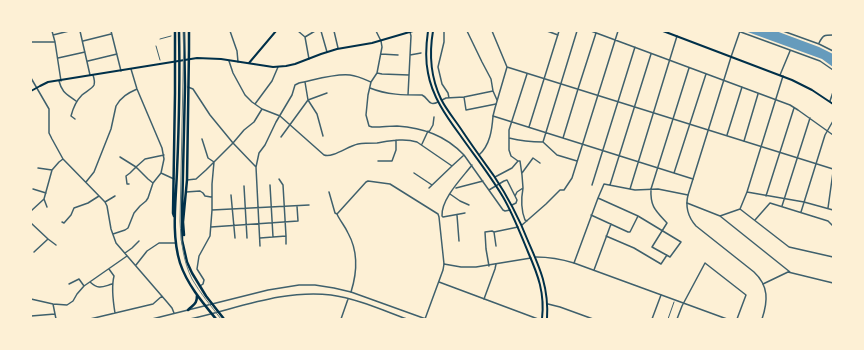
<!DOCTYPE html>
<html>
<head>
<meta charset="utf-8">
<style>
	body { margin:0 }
	#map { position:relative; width:864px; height:350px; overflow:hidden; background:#fdf0d5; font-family:"Archivo Narrow",sans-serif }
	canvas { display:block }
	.frame { position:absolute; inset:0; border:32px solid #fdf0d5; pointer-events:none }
</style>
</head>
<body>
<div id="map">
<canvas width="864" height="350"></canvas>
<div class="frame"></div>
</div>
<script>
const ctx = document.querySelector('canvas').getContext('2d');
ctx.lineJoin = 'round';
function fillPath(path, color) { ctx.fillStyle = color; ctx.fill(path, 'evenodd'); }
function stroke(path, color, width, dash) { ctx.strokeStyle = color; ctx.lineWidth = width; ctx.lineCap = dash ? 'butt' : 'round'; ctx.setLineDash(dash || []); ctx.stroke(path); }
fillPath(new Path2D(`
	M745,31H776L819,47L833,54V67L822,59Z`), '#669bbc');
stroke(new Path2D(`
	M160,39L171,36
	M156,46L160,60
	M668,319L674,302`), '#3f606c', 1);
stroke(new Path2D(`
	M52,31L55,42L61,81
	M80,31L90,75
	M111,31L121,71
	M230,31L237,51L238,62
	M298,31L305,37
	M321,31L327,52
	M334,31L338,48
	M376,31L381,41L382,47L377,73L371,82L368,95L366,115L369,126L372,127H375C382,127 390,126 397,126C423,128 445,135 464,155L503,210L505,211L510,210
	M444,31V42L438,67L442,84L448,93L449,98
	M467,31L482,62L491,79L493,91L497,100
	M547,31L558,35
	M591,31L790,105L798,110L833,135
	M738,31L820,61L833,70
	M783,31L819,44L833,51
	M53,35L69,31
	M83,41L111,34
	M31,42H55
	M819,43C823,35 824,35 833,35
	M381,54L398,55
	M410,55L421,53
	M731,57L740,31
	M58,58L85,52
	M309,59L305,37L315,31
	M88,61L117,54
	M229,61L233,73L245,95L252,102L262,109L280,116L324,155C333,158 348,146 358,144C364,143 371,143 377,143C390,141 404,138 417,142L452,166L464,155
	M377,73L382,74L409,75
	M780,75L790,51
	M31,78L49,109V133L52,139L63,159L105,202L107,206L111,229L116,243L167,302L172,308L174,313
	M59,81C62,93 67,94 76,101
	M305,82L308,100L317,114L323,136
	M188,87L193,89L210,115L233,143L256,167
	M370,88C387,95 404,95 422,95C429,98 428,107 438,102
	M408,95L411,36L410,32
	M464,97L466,110L496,104
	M442,100L446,98L464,97L493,91
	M830,101L833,92
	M255,104L272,81L278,67
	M75,119L71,116C73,108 76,101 82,95C85,92 92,89 94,85C95,82 94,78 93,75
	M529,127L559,31
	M429,132L433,125L434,117
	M727,135L742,87
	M281,137L308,100L327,93
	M509,138C521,141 531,142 543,142L577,31
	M563,138L578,89L596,33
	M744,141L758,94
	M543,142L557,155L577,161
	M422,144L428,131
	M479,155C490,145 492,130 493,116L693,179
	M120,157L136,167L145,159L164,155
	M378,161H392L396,150V140
	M38,168L52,170
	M161,173L174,179
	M414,173L432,185
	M522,173L533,158L540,163
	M674,173L706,74
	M495,177L512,168L518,161
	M279,179L283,185L286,236
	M187,180L196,179L206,170L233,143L244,130L254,122L262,109
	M86,182L94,172L111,129L116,106C121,97 128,93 137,89
	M129,184H127L126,176L130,173L136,167L148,179L153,183
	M270,185L273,237
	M592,185L635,47
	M610,185L651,54
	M244,186L247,238
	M429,188L452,166
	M456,188L483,181
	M523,188C521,199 521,210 525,220L527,221
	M33,189L46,193
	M630,189L677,36
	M489,190L504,181L507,180L517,200L516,203L512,205
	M186,192L200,191L203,193L205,196L211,197
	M329,192L335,213L337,214
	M747,192L804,202L833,210
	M450,194L460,201L469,205
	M231,195L235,238
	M515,196L517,192L523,188L522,175L520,161H518L511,156L509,150V130L527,74
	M766,196L794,108
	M598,198L638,216L681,242L670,257L652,247L667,223C656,211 650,207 651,189L689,68
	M44,199L47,207
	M105,202L115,196
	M687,203L720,216L740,209L747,192L783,76
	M782,206L810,118
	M828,208L833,172
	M740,209L789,247L833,257
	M212,210L309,205
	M31,211L44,199L52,170L59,162L63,159
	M801,212L825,135L833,121
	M465,213L443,217L442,216C441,199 462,178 472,165
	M457,215L459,241
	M591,215L628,232H630L638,216
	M720,216L790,272
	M755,220L770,203L828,221L833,226
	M62,222L64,223L71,215L74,208L88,203L99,196
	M31,223L48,239L56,245
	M522,225L546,204L560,190H564L572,178L618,31
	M211,227L298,221L297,206
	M494,232L496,246
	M113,234L125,230L128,228L134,213L140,206L146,201L148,198L153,183L161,173L164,159L162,148L137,89L131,69
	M606,236L634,248L661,264L667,255
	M260,238L286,236V244
	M260,246L256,167L259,153L265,145L276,122L292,95L295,85L299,83C314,80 336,73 350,75C358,76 364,79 371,82
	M34,252L48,239
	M125,253L132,248L139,241
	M574,263L598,198L604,184L635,190L658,189L688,195
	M136,265L147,251L159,243H176
	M489,266L486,249L485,232L492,231L494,232L518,227
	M109,269L114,276C111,288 113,301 115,313
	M594,270L611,224
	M90,282C99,290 102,287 112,284
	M69,284L79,279L84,286
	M763,284L788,272L833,283
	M200,286L203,284L204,280L197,269L199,256L210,236L212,210V184L214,162L208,158L202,139
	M351,292C357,273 358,251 348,233C345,226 340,221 337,214L366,182L368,181L390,184L438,214L439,217L444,264
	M31,299L53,304L67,305L73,301L77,294L84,286L127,256
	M484,299L495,269L496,264
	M53,304L56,319
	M548,304L560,307L593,319
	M31,316L55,314
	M90,319L153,304L162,296
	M652,319L661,295
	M677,319L682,306L705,263L746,295L737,319`), '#3f606c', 1.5);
stroke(new Path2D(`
	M492,31L507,67L495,108L493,116
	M731,57L688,195C685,207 688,217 696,226L754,272C769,286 768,301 762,319
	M507,67L833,169
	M536,257C549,257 561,259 574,263L727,319
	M439,282L538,319
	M152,319L268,290L299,285H315L334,288L351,292L426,319
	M190,319C236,309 284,289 331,295C358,299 382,310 407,319
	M341,319L348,299
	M425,319L443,270L444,264L461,267H476L531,258`), '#3f606c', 1.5);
stroke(new Path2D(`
	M428,31C426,45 425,59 428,73C432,96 446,116 460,135C474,155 490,175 503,197C513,214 520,233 528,252C538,275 545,293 542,319
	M433,31C429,54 431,78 441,99C447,111 456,121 463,132C473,147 484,162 494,176C508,197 519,218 528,241C540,268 549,288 547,319
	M249,63L276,31`), '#003049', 2);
stroke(new Path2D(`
	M663,31L792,80L812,90L833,104
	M31,91L40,86L48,82L197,58L221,59L273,67L286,66L295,64L321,54L337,49L372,43L413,31`), '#003049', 2);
stroke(new Path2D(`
	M179,31C180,78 179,125 177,171C176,201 171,234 180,263C187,284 202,302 216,319
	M184,31L185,86L182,216V240L187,262L192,273L206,296L224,319
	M174,216L173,213L175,93V31
	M184,235L183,222L187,180L189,50V31
	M188,310C194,304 197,304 197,295`), '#003049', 2.5);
stroke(new Path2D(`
	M184,31L180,221C181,241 183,261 192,279C200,293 211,306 221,319`), '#657d81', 1);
</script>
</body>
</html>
